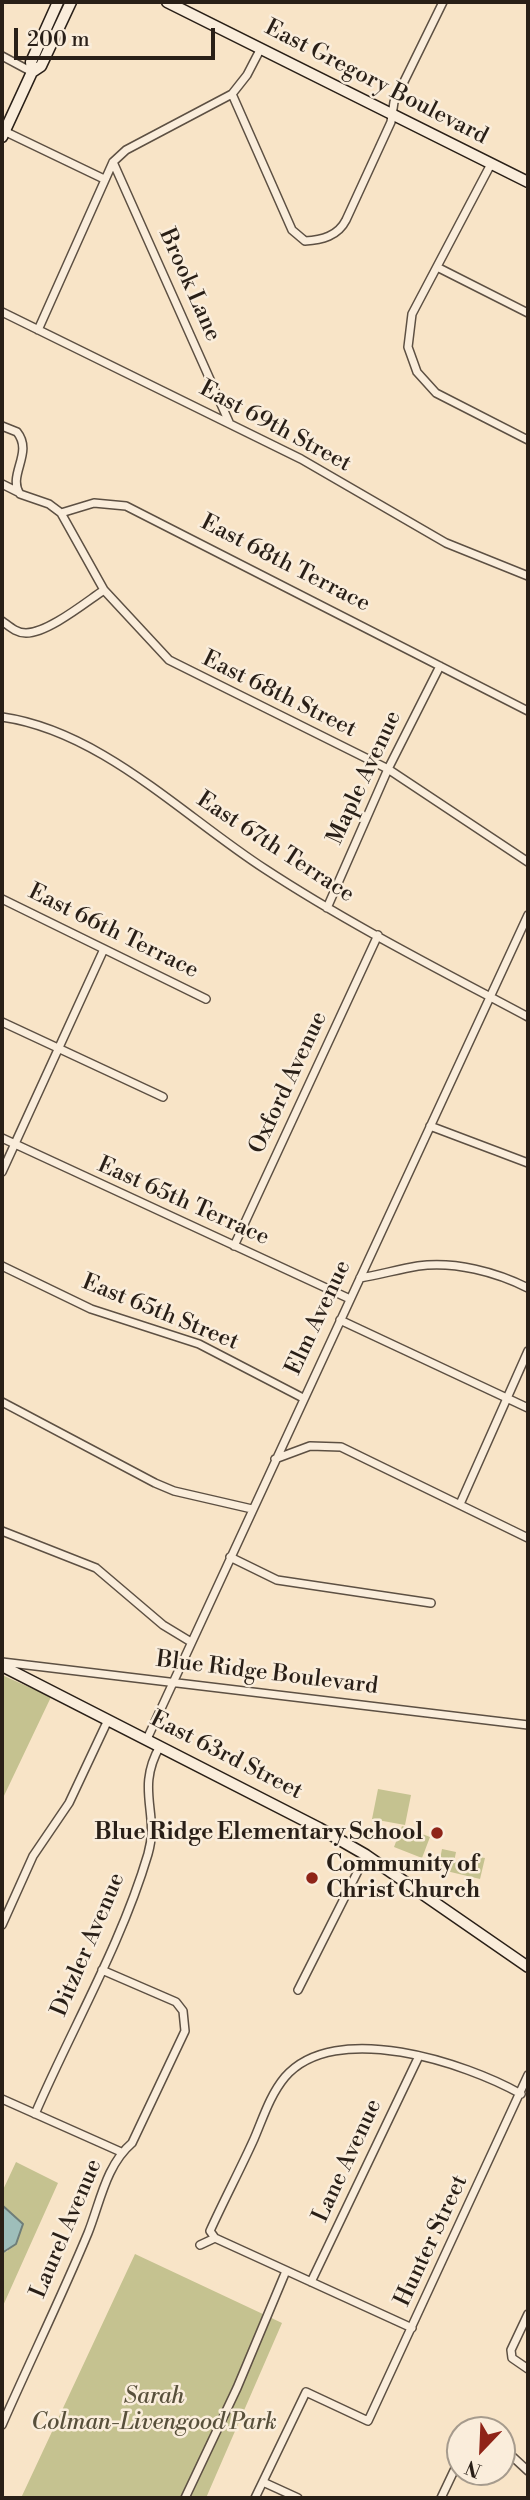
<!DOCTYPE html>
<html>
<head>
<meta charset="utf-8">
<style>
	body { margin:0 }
	#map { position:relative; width:530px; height:2500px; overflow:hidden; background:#f8e4c7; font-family:"Libre Bodoni",serif }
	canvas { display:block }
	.frame { position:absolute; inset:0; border:4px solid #291f17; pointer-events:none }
	.north { position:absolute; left:446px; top:2416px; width:70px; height:70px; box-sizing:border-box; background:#faeddb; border:2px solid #a69b8d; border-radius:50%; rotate:203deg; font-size:19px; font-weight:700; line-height:28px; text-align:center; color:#291f17 }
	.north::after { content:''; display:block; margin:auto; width:24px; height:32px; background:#8f2418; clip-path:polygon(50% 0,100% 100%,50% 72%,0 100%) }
	.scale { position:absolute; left:14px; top:28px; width:201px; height:32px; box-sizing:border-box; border:4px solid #291f17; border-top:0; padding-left:9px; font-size:21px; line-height:24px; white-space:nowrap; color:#291f17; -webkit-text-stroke:5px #faeddb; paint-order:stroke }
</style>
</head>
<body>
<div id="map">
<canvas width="530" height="2500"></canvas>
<div class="frame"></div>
<div class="north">N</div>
<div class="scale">200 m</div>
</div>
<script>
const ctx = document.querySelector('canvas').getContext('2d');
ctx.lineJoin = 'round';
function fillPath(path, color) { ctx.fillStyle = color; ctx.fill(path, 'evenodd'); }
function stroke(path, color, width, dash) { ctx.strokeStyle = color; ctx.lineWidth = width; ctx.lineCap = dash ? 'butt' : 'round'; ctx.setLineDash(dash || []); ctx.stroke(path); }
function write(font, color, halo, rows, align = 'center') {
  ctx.font = font + ' "Libre Bodoni",serif'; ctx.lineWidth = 5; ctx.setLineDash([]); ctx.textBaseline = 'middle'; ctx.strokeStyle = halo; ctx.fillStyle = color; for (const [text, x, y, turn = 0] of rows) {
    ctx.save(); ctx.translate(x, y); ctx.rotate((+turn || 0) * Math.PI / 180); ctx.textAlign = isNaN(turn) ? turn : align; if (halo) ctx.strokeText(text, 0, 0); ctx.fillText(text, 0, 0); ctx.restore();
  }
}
fillPath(new Path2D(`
	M2,1675L51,1697L2,1800Z
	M378,1789L411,1795L405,1825L372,1819Z
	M402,1826L430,1837L422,1858L394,1847Z
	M442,1849L456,1852L454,1862L470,1866L473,1856L485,1858L480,1879L438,1869Z
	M16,2162L58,2183L2,2308V2253L8,2251L2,2192Z
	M135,2254L282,2323L206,2498H21Z`), '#c5c290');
const water = new Path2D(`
	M2,2205L23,2224L16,2244L2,2253Z`);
fillPath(water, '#9ebeba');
stroke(water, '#6f7e79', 2);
const minor = new Path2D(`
	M2,56L32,72
	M232,94L292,230L305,241C322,240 338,236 346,220L391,122L394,102L443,2
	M4,131L104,179
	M113,162L229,422
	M491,164L412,314L408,347L417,372L436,393L528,440
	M437,267L528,313
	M2,312L301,459L446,543L528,576
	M38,330L113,162L126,150L232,94L247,75L261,48
	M2,426L17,432C34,453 7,475 20,494L49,504L61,513L94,503L126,506L528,711
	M2,484L18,492
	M61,513L104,590L169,660L388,769L528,862
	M2,621C9,626 16,633 26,633C48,633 86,602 104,590
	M2,717C101,731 183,816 265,869C349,924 440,970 528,1017
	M2,899L206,999
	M327,908L388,769L440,666
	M2,1022L163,1097
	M430,1126L528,1163
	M2,1138L350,1299
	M2,1172L104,949
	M234,1246L378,935
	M2,1266L91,1309L199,1344L303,1398
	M360,1278C379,1275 399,1269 418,1266C455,1261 496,1272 528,1288
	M340,1320L528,1408
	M2,1402L155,1483L174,1491L252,1509
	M275,1459L310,1446L341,1447L528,1538
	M460,1504L528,1351
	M2,1531L96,1568L163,1625L191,1642
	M230,1557L277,1580L431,1603
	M2,1662L528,1725
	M147,1739L528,915
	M2,1925L33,1856L69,1803L108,1720
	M298,1990L366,1855
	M2,2099L121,2152
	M35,2114C72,2028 121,1945 148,1854C160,1813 135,1790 160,1746
	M215,2238L210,2231C224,2200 240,2170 254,2139C263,2118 270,2095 285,2077C335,2019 466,2063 521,2094
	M200,2245L215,2238L412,2328
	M311,2282L419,2056
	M528,2314L511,2350L512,2358L528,2369
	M2,2425C30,2361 61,2298 88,2233C100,2203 106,2165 132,2143L185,2031L183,2011L176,2002L102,1970
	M502,2447L528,2471
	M263,2482L298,2498
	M185,2498L237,2388L286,2271
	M255,2498L306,2392L368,2421L528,2075
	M441,2498L460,2458`);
const secondary = new Path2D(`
	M167,2L528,182
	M32,72L41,66L71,2
	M2,137L32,72L31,62L58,2
	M2,1666L319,1828L366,1855L528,1967`);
stroke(minor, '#5d5043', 10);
stroke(secondary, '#291f17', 13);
stroke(minor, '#faeddb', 7);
stroke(secondary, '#faeddb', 10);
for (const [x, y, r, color] of [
	[437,1833,7,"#8f2418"],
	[312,1878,7,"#8f2418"]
]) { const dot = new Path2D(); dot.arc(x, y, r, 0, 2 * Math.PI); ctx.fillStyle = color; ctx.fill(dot); stroke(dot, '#faeddb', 2.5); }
write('23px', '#291f17', '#faeddb', [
	["East Gregory Boulevard",376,83,27],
	["Brook Lane",189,285,66],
	["East 69th Street",275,427,28],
	["East 68th Terrace",285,564,27],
	["East 68th Street",279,695,26],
	["Maple Avenue",365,778,-65],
	["East 67th Terrace",275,848,33],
	["East 66th Terrace",113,932,26],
	["Oxford Avenue",289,1083,-65],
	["East 65th Terrace",183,1202,24],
	["East 65th Street",160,1313,22],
	["Elm Avenue",319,1318,-65],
	["Blue Ridge Boulevard",267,1674,7],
	["East 63rd Street",226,1756,27],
	["Ditzler Avenue",89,1945,-67],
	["Lane Avenue",348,2161,-65],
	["Laurel Avenue",67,2229,-67],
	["Hunter Street",432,2241,-65]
]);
write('bold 23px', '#291f17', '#faeddb', [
	["Blue Ridge Elementary School",423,1833],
	["Community of",326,1865,"left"],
	["Christ Church",326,1891,"left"]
], 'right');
write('italic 23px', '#58503b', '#faeddb', [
	["Sarah",154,2397],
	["Colman-Livengood Park",154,2423]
]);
</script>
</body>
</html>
